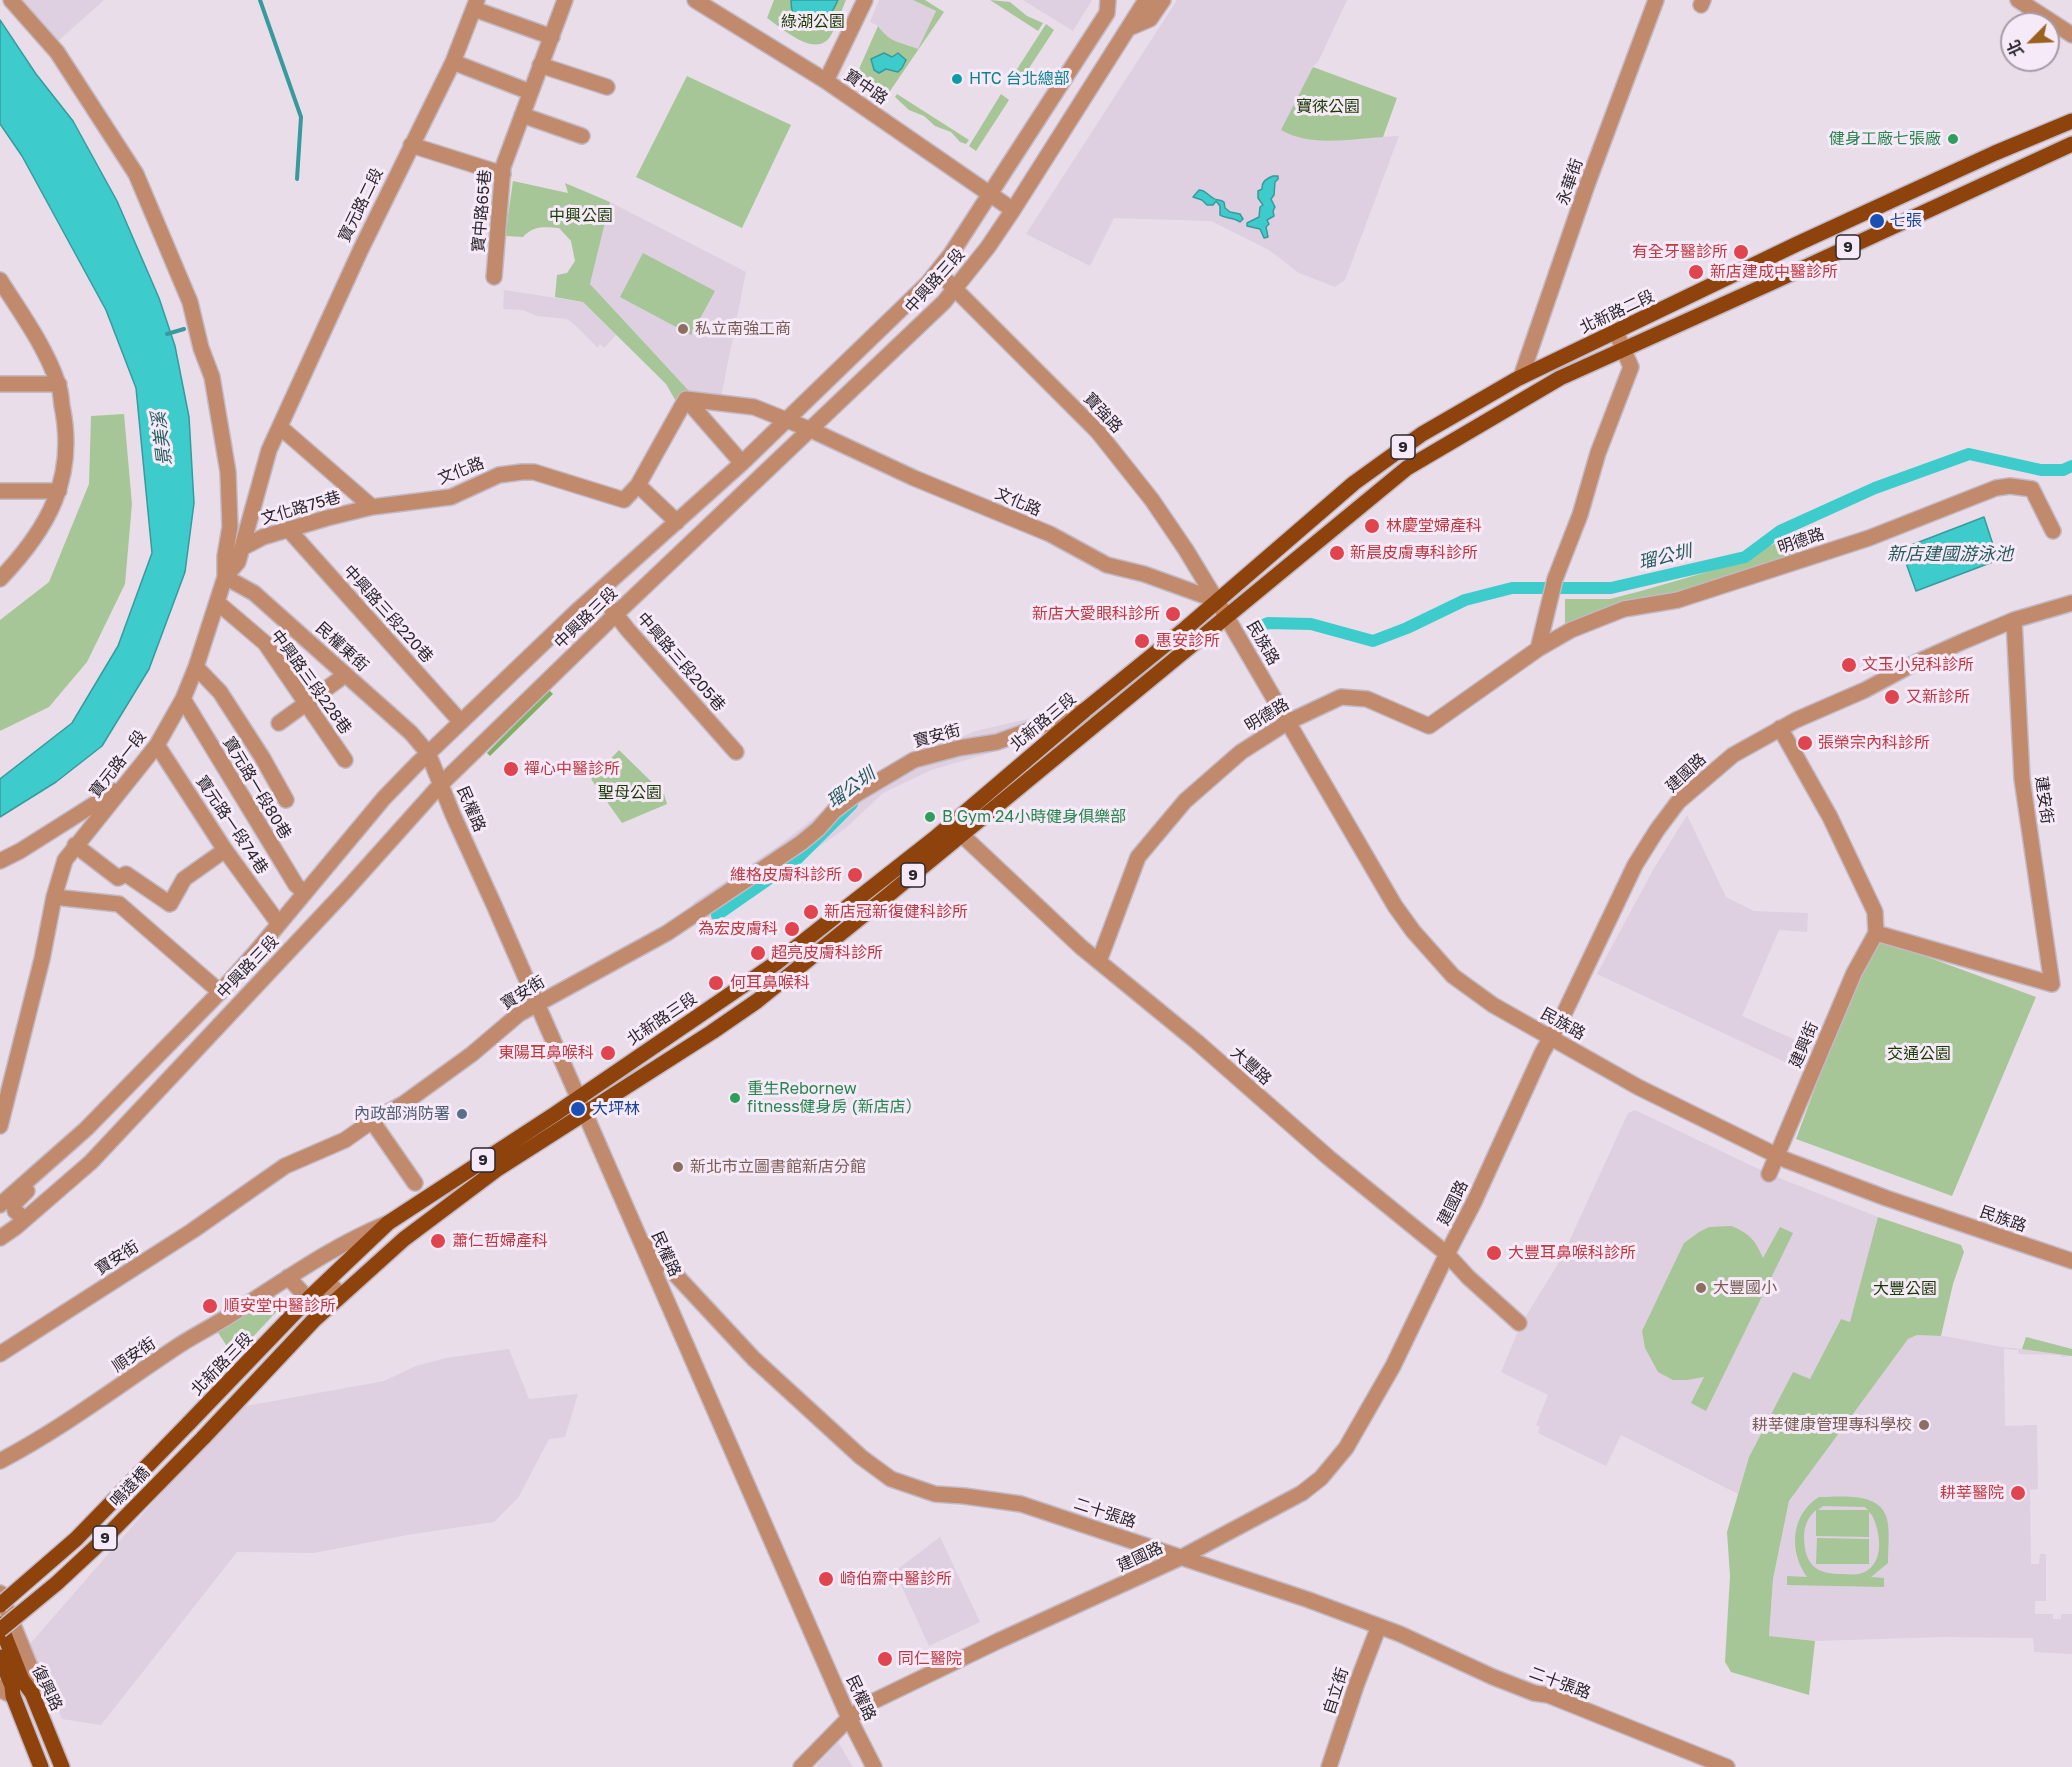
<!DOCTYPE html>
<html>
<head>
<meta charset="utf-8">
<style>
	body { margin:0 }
	#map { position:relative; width:2072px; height:1767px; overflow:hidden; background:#e9ddea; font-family:"Golos Text","Noto Sans TC",sans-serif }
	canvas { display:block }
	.north { position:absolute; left:2000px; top:12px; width:60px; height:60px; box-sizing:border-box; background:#f6eaf8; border:2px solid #a59ca6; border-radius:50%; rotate:246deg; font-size:16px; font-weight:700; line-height:24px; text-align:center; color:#2b272c }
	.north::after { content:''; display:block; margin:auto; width:21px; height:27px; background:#9b611f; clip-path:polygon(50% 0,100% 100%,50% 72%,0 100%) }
</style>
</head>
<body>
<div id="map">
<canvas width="2072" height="1767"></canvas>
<div class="north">北</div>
</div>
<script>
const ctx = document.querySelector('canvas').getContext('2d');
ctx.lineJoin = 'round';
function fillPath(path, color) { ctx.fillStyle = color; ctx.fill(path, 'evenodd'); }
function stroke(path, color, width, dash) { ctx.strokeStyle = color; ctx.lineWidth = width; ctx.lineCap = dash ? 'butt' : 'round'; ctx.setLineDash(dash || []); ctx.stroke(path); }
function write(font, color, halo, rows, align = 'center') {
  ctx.font = font + ' "Golos Text","Noto Sans TC",sans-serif'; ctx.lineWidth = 6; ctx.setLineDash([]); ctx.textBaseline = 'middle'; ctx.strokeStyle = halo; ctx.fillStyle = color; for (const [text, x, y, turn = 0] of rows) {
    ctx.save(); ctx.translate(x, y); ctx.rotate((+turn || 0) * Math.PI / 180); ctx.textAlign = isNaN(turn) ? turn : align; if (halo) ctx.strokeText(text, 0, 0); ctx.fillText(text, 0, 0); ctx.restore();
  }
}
fillPath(new Path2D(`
	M19,0H104L57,42Z
	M879,0H913L936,11L918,49L907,44L900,45L885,35L878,26L870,22Z
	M1023,0H1092L1073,31Z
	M1177,0H1347L1318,62L1312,67L1325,140L1399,136L1345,280L1335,287L1299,273L1269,250L1211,221L1114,218L1090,266L1026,234Z
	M610,202L746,272L721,397L690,392L590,284Z
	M504,290L583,302L616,335L604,348L600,344L598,348L575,325L567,319L537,316L523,310L503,309Z
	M1045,715L1018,745L931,770L883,793L847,827L707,926L693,903L778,846L859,783L887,766L976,731Z
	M1687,815L1726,897L1754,911L1808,913L1807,932L1779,930L1742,1016L1811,1047L1800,1069L1597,974L1653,870Z
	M1635,1110L1769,1174L1878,1217L1850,1323L1841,1319L1810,1379L1793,1373L1749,1457L1738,1494L1621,1435L1606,1466L1538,1433L1540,1427L1536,1425L1548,1395L1501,1372L1521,1324L1561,1259L1628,1113Z
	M1917,1335L1944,1336L2002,1347L2022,1349L2026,1337L2072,1349V1356L2061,1357V1355L2018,1354V1350L2004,1349L2005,1426L2037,1425L2038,1489L2030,1490L2031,1564H2039L2040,1554H2046V1601H2035V1614H2053V1619H2061V1614H2072V1654L2034,1652L2033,1638L1943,1637L1815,1641L1769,1636L1773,1579L1789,1501L1899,1350L1908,1339Z
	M509,1349L529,1399L578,1394L565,1437L549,1439L518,1498L494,1522L407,1535L314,1553L237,1552L101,1725L62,1719L30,1644L235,1408L384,1381L416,1366L446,1358Z
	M940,1537L980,1622L929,1646L896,1574L899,1568Z
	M838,1742L853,1767H815Z`), '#decfe1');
fillPath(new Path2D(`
	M774,0H846C841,11 838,24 831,35C817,60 783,29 767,18Z
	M913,0H925L944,12L888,94L862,76L859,69L878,26C891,44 899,41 918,49L936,11Z
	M990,0L1010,2L1027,16L1043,23L1038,31Z
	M1046,24L1054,30L1018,85L1010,80Z
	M1313,67L1397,98L1383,137C1351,139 1310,147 1281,130Z
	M687,76L791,125L742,228L636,177Z
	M897,94L969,140L966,144L960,142L951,132L935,126L924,116L909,110L895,97Z
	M1001,94L1009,100L976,151L969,146Z
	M513,181L568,193L565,183L610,202L590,284L690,392L677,403L666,384L583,302L555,297L557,275L567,273L575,261L571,241L559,228C543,227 534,225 523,237L505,236Z
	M643,253L715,291L691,335L620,297Z
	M124,414L132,504L125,584L87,662L49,707L0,731V620L49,582L89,484L91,416Z
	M1789,537L1798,555L1717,583L1565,626V599H1610L1641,591L1724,567Z
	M619,750L664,794L667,804L622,823L591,779Z
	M1876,938L2036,997L1952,1196L1796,1139L1861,964Z
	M1878,1217L1961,1245L1964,1252L1953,1284L1941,1336L1917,1335L1908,1339L1789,1501L1773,1579L1769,1636L1815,1641L1809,1695L1731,1672L1725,1662L1730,1576L1727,1532L1749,1457L1793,1372L1810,1379L1841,1319L1850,1322Z
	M1732,1226C1751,1235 1755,1240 1763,1258L1780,1227L1793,1233L1706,1411L1691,1403L1704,1377L1687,1380H1673L1658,1372L1645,1348L1642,1331L1684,1243L1699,1232L1709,1227Z
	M273,1293L280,1308L234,1357L217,1331Z
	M2026,1337L2072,1349V1356L2022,1349Z
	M1819,1497C1841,1497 1880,1491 1887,1519C1890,1532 1888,1549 1888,1563L1871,1577L1884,1578V1587L1787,1585V1576L1807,1577C1789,1552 1790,1515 1819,1497ZM1823,1506L1865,1507L1868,1510H1818ZM1816,1510V1536L1869,1537V1512L1872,1515C1881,1533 1886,1567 1859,1574C1854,1575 1847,1574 1841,1574C1816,1574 1805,1565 1804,1538C1804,1527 1807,1518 1816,1510Z
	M1817,1538L1869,1539V1564H1816Z`), '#a6c697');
fillPath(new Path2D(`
	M549,690L553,694L490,756L487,753Z`), '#7fb065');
const water = new Path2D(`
	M791,0H838C833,12 827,21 816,27C798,23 791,20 791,0Z
	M0,20L36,74L73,121L117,201L159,298L175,346L189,417L194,503L185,572L149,669L102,746L56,782L0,817V779L72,723L118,646L152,553L136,388L106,310L22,156L0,124Z
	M884,53L892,57L898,53L906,60L902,68L898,72L886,69L879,73L874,70L871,59Z
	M1273,176H1278V179L1275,182L1274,195L1271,199L1275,207L1273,211L1274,216L1267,220L1269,224L1266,227L1268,237L1264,238L1260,229L1247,226V223L1259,217L1260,207L1263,205L1258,198V191L1262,189C1262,181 1266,179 1273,176Z
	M1199,190C1206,190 1207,195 1213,198C1217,201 1220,199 1224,202L1225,208L1230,212L1240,214L1243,219L1240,222C1233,217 1226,219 1220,215V206L1216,201L1213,205H1207L1202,200L1193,197Z
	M1984,517L1998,560L1916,591L1901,549Z`);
fillPath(water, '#3ecbcc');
stroke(water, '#389a9c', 1.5);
stroke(new Path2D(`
	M260,0L301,117L297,179
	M167,334L184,329`), '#389a9c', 4);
stroke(new Path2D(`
	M1253,629L1268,623L1311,624L1373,641L1407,628L1465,600L1512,588H1611L1745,557L1780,531L1875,488L1969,454L2041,470H2063L2072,466
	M717,915L796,860L852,804`), '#3ecbcc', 12);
const minor = new Path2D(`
	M11,0L57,52L136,174L190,302L201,348L212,377L228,472L230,527L225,556V577
	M695,0L826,81L1013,210
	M2018,0L2072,35
	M1701,5L1703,0
	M474,9L552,37
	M1129,28L1150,19L1163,0
	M453,62L530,92
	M540,65L607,87
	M826,81L865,0
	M522,115L582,136
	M411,145L503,174
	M938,272L1098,432L1152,500L1186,550L1226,616L1395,906L1413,931L1453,976L1493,1005L1638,1087L1786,1160L1886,1198L2072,1261
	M494,277L503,167L565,0
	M0,280C20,312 46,347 58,384C61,391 61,399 62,406C77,478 48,529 0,579
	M1521,377L1587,185L1656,0
	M0,384H59
	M280,427L372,507
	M742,463L686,399L754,407L809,429L914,478L1050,534L1107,565L1144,574L1216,600
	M638,485L686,399
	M0,491H59
	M288,529L461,722
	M242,548L263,537L327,518L372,507L451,497L499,475L522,472H534L624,500L638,485L677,522
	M225,577L254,593L411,733L428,753L453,815L494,905L849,1718L874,1767
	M599,593L628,630L736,752
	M218,603L265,643L345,760
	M1538,649L1555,579L1580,515L1598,453L1631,367L1616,332
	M196,667L220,692L262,757L286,800
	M183,699L296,885L305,893
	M279,723L341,678L344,673
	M157,745L225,850L279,924
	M962,835L1081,947L1197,1042L1329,1158L1447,1254L1468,1277L1519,1323
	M75,845L118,878L126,874L170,904L184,879L225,850
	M0,861L20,851L115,791
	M54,897L119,904L220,992
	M1876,933L2052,984L2022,779L2014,620
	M1099,961L1138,857L1185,801L1241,752L1288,722L1341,697L1367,699L1429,726L1538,649L1571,630L1624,609L1678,600L1869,538L1996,488L2010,486L2032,489L2053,531
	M372,1121L415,1183
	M0,1126L42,959L54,897L65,860L157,745L183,699L196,667L225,577L238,562L269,450L361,249L453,62L477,0
	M1769,1174L1854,973L1876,933L1875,912L1830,817L1780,728
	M0,1205L86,1129L220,992L254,954L384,798L416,765L577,611L742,463L927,284L951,254L1107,13L1108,0
	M25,1219L15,1211L14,1204L27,1191
	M0,1238L16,1227L91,1162L347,889L441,784L617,613L944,302L988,247L1013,210L1146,0
	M644,1244L660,1258L754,1359L861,1457L891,1479L935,1494L964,1496L1021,1504L1309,1600L1400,1634L1493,1677L1534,1693L1548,1695L1727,1767
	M288,1277L308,1299L333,1287L340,1294
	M0,1354L192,1231L285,1166L345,1140L372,1121L403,1104L472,1054L519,1014L667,933L801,843L818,829L834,811L855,795L914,760L959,748L997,742L1082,711
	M0,1461C61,1429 115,1388 172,1350C192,1336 214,1326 235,1312C285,1280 332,1246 388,1223
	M0,1593L34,1676L32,1693
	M0,1687L1,1690L13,1696
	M801,1767L849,1718L874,1701L998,1641L1182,1557L1302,1493L1321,1478L1346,1448L1393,1366L1447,1254L1474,1202L1542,1053L1561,1020L1635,865L1657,830L1678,802L1733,755L1796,720L1865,690L1917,662L1964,641L2014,620L2072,603
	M1329,1767L1357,1683L1379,1626`);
const major = new Path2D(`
	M188,1424L308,1299L388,1223L555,1114L776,963L935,838L1085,710L1186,628L1354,483L1422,434L1517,379L1797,244L1995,153L2072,121
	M203,1438L313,1321L404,1239L496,1170L712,1032L757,1001L886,897L1407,468L1560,378L1773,282L2072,144
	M0,1624L22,1680L32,1693L62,1767
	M0,1657L12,1686L13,1696L41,1767`);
stroke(minor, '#c3b9c4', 18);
stroke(major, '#c3b9c4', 18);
stroke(minor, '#c18a6c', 15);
stroke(major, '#8f430c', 15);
const majorBridge = new Path2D(`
	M0,1605L76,1539L188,1424
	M0,1630L57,1583L100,1543L203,1438`);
stroke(majorBridge, '#c3b9c4', 18, []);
stroke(majorBridge, '#8f430c', 15);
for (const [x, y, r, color] of [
	[957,79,6,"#0f9aa8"],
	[1953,139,6,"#2e9e5b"],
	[1877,221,8,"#1a4fb4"],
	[1741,252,8,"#e0444e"],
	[1696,272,8,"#e0444e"],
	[683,329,6,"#8d6e63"],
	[1372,526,8,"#e0444e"],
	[1337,553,8,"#e0444e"],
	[1173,614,8,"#e0444e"],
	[1142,641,8,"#e0444e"],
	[1849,665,8,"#e0444e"],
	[1892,697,8,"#e0444e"],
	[1805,743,8,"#e0444e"],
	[511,769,8,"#e0444e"],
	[930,817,6,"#2e9e5b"],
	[855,875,8,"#e0444e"],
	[811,912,8,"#e0444e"],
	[792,929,8,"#e0444e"],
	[758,953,8,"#e0444e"],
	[716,983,8,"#e0444e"],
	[608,1053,8,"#e0444e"],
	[735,1098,6,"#2e9e5b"],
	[578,1109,8,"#1a4fb4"],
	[462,1114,6,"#5c6f8a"],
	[678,1167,6,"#8d6e63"],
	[438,1241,8,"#e0444e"],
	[1494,1253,8,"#e0444e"],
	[1701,1288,6,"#8d6e63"],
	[210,1306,8,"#e0444e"],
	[1924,1425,6,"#8d6e63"],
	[2018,1493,8,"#e0444e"],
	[826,1579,8,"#e0444e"],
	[885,1659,8,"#e0444e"]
]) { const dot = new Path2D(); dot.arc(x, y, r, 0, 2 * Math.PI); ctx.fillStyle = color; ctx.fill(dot); stroke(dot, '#f6eaf8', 2); }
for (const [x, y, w] of [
	[1848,247,24],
	[1403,447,24],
	[913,875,24],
	[483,1160,24],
	[105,1538,24]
]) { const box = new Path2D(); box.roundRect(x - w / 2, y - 12, w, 24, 4.5); ctx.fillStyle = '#f6eaf8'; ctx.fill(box); stroke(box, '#2b272c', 1.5); }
write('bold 15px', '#2b272c', null, [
	["9",1848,247],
	["9",1403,447],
	["9",913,875],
	["9",483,1160],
	["9",105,1538]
]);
write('16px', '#1a3a03', '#f6eaf8', [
	["綠湖公園",813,22],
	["寶徠公園",1328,107],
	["中興公園",581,216],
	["聖母公園",630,793],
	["交通公園",1919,1054],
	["大豐公園",1905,1289]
]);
write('16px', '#0d838f', '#f6eaf8', [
	["HTC 台北總部",969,79]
], 'left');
write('16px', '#2b272c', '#f6eaf8', [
	["寶中路",866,87,34],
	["永華街",1570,182,-71],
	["寶元路二段",361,205,-64],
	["寶中路65巷",482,211,-85],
	["中興路三段",935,281,-48],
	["北新路二段",1617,312,-25],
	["寶強路",1103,413,47],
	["文化路",461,471,-21],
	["文化路",1018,502,23],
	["文化路75巷",301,508,-16],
	["明德路",1801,541,-19],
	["中興路三段220巷",388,614,48],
	["中興路三段",586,618,-44],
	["民族路",1263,643,60],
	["民權東街",342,647,42],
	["中興路三段205巷",681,662,49],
	["中興路三段228巷",311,682,54],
	["明德路",1267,715,-31],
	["北新路三段",1043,722,-40],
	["寶安街",937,736,-15],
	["寶元路一段",118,764,-52],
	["建國路",1686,773,-43],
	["寶元路一段80巷",257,788,59],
	["建安街",2044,800,82],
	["民權路",471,809,67],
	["寶元路一段74巷",232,825,56],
	["中興路三段",248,967,-46],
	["寶安街",523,993,-32],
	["北新路三段",662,1019,-34],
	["民族路",1563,1024,29],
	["建興街",1804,1045,-67],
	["大豐路",1251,1066,42],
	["建國路",1453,1203,-64],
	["民族路",2003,1219,19],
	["民權路",666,1254,66],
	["寶安街",117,1258,-33],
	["順安街",134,1355,-34],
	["北新路三段",222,1364,-46],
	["鳴遠橋",130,1487,-46],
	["二十張路",1105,1513,18],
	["建國路",1140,1557,-25],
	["二十張路",1560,1683,20],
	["復興路",47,1688,64],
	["自立街",1336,1691,-72],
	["民權路",861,1698,65]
]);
write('16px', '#27864d', '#f6eaf8', [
	["健身工廠七張廠",1941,139,"right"],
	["B Gym 24小時健身俱樂部",942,817],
	["重生Rebornew",747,1089],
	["fitness健身房 (新店店）",747,1107]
], 'left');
write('16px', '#164399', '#f6eaf8', [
	["七張",1890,221],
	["大坪林",592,1109]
], 'left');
write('16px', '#be3a42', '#f6eaf8', [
	["有全牙醫診所",1728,252,"right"],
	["新店建成中醫診所",1710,272],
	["林慶堂婦產科",1386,526],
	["新晨皮膚專科診所",1350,553],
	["新店大愛眼科診所",1160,614,"right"],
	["惠安診所",1156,641],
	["文玉小兒科診所",1862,665],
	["又新診所",1906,697],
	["張榮宗內科診所",1818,743],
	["禪心中醫診所",524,769],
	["維格皮膚科診所",842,875,"right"],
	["新店冠新復健科診所",824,912],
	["為宏皮膚科",778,929,"right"],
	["超亮皮膚科診所",771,953],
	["何耳鼻喉科",730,983],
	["東陽耳鼻喉科",594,1053,"right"],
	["蕭仁哲婦產科",452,1241],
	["大豐耳鼻喉科診所",1508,1253],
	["順安堂中醫診所",224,1306],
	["耕莘醫院",2004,1493,"right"],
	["崎伯齋中醫診所",840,1579],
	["同仁醫院",898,1659]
], 'left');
write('16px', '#785e54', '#f6eaf8', [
	["私立南強工商",695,329],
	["新北市立圖書館新店分館",690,1167],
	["大豐國小",1713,1288],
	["耕莘健康管理專科學校",1912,1425,"right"]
], 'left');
write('16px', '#4e5e75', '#f6eaf8', [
	["內政部消防署",450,1114]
], 'right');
write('italic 18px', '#265e5e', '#f6eaf8', [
	["景美溪",162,439,-97],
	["新店建國游泳池",1950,554],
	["瑠公圳",1665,557,-13],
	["瑠公圳",851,788,-36]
]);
</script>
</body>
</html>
